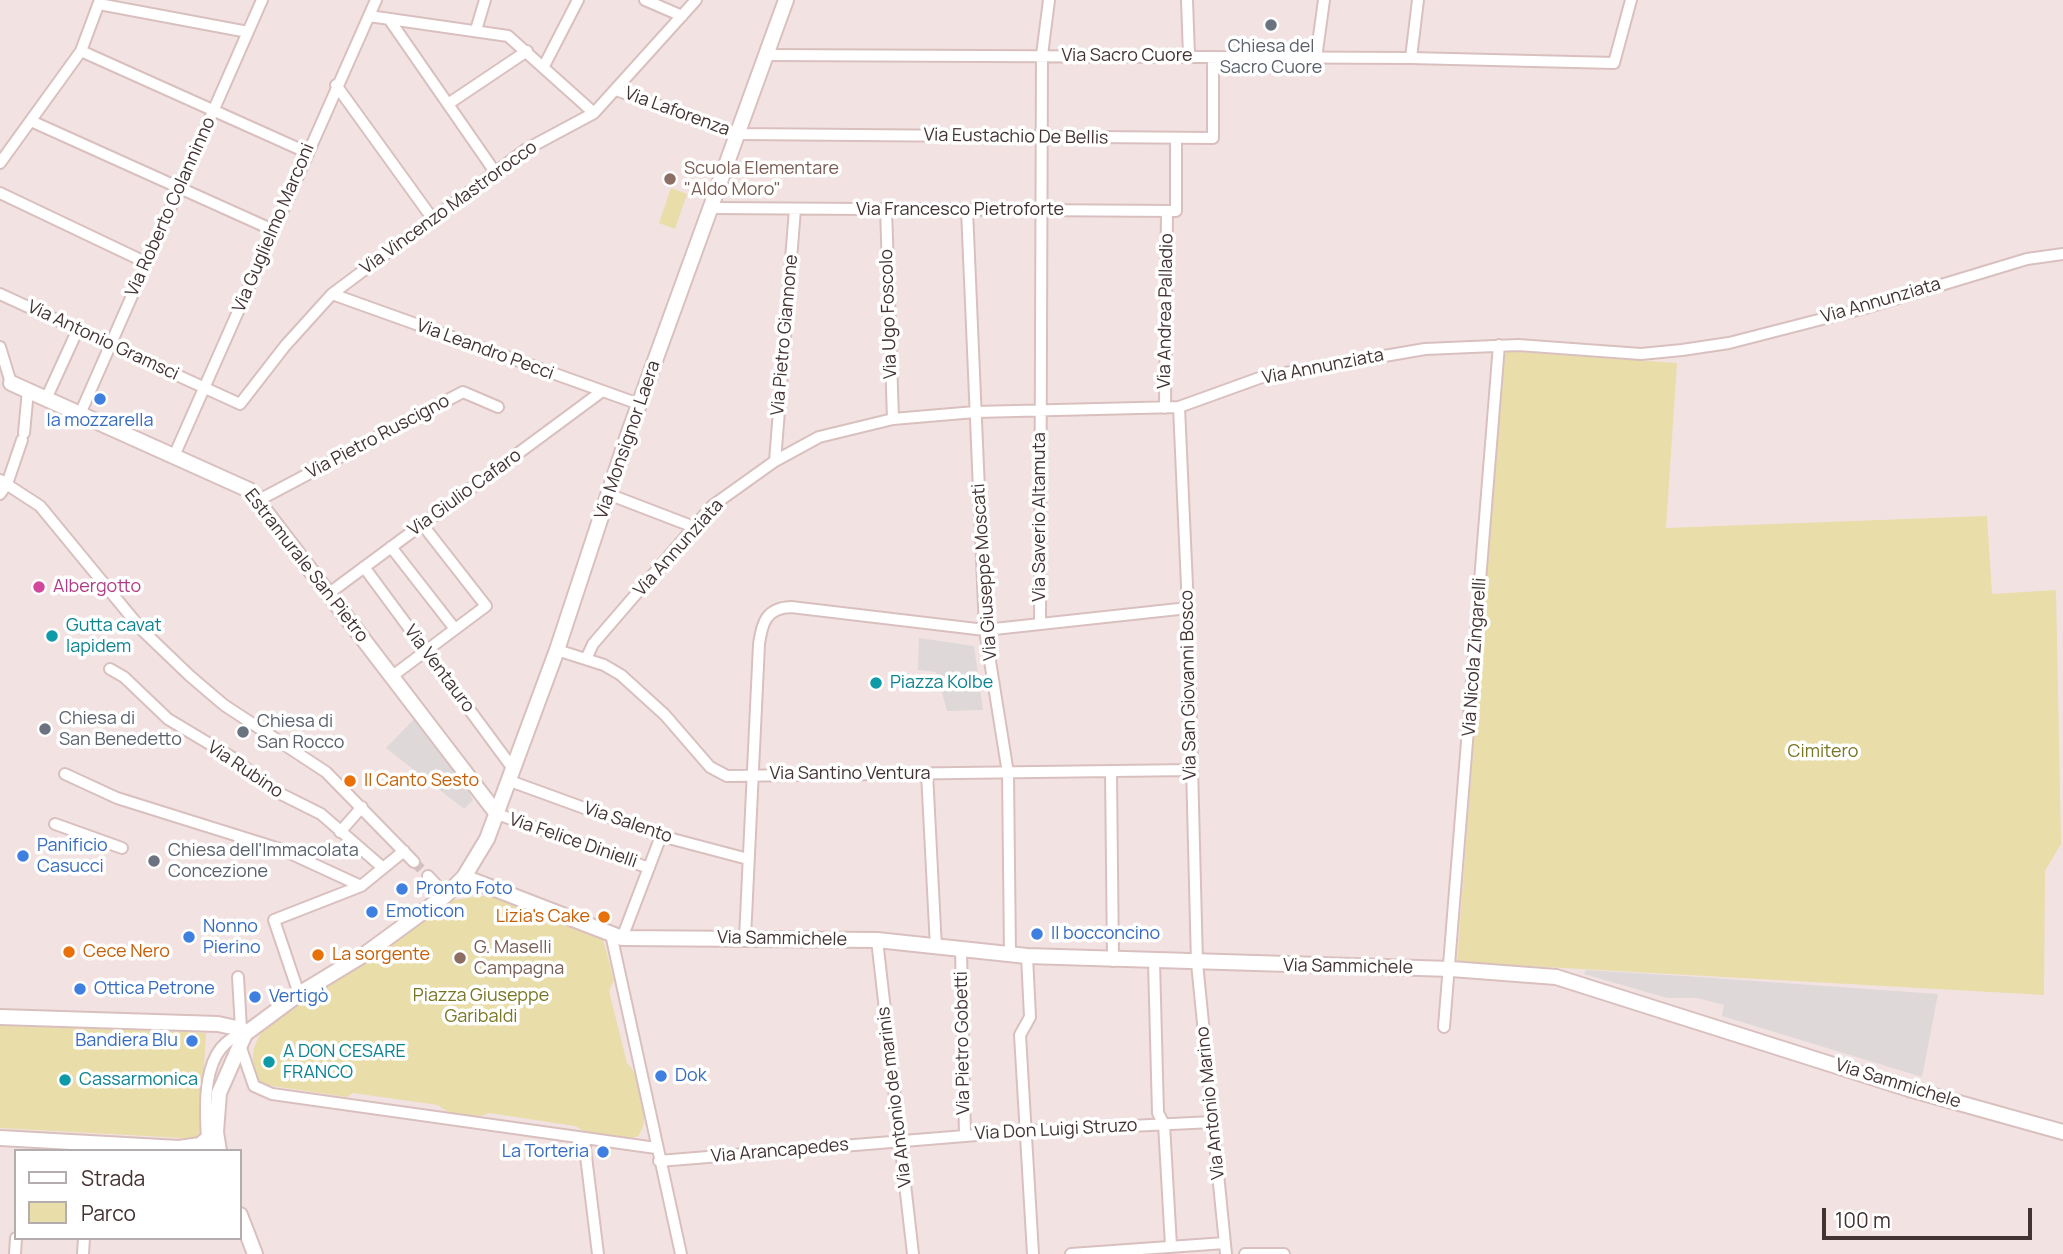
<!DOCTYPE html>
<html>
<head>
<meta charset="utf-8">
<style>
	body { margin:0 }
	#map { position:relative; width:2063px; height:1254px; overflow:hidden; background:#f2e3e2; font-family:Manrope,sans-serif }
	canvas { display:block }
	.legend { position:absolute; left:14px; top:1149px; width:228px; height:91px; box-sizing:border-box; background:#fff; border:2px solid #b4adad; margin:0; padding:9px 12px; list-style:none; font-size:21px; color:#433 }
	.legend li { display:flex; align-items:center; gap:14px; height:35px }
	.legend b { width:35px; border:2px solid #b4adad }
	.scale { position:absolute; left:1822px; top:1208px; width:210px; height:32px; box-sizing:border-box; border:4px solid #433; border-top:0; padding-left:9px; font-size:21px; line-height:24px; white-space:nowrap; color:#433; -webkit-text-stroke:5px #fff; paint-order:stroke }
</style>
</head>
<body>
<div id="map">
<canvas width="2063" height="1254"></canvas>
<ul class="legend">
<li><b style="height:9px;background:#fff"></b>Strada</li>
<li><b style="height:19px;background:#e9dda9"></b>Parco</li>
</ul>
<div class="scale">100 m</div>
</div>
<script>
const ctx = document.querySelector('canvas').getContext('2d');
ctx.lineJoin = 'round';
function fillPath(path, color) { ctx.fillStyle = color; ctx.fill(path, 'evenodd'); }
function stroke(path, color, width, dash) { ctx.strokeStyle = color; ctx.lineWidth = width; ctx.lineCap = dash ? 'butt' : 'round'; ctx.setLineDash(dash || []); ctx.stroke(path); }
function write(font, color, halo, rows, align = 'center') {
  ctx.font = font + ' Manrope,sans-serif'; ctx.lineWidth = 7; ctx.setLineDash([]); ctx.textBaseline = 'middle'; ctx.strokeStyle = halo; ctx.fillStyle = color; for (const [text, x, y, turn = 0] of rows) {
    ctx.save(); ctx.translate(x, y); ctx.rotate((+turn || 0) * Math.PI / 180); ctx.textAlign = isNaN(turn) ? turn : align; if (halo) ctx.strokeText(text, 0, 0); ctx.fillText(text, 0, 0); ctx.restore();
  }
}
fillPath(new Path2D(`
	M671,188L687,194L675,229L659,223Z
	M1503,351L1677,363L1666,528L1987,516L1992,594L2056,590L2061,844L2045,871L2044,995L1457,962Z
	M489,895L603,939L614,980L609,991L627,1063C641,1076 652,1120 638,1136C622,1144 589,1136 575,1126L489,1113C475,1121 449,1115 438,1105L353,1093L347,1097L259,1084C251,1061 249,1047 266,1027L446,901Z
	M0,1024L206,1033L200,1139L0,1128Z`), '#e9dda9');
fillPath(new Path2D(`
	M919,638L974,646L983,710L947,711L936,672L918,670Z
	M415,718L469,792L473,800L464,809L386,748Z
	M1586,970L1684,976L1938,994L1922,1077L1722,1016L1724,1005L1697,998H1667L1584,974Z`), '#dfd8d9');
stroke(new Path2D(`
	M414,862L428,876`), '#cfc0bf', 10, [10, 5]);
const minor = new Path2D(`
	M645,0L682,16
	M1187,0L1189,56
	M99,4L248,32
	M369,16L508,36L594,113
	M389,19L495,172
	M476,30L485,0
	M81,51L306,152
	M767,55L1411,58L1614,63L1631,0
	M1316,58L1324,0
	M1411,58L1418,0
	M544,66L578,0
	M336,85L432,218
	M616,90L738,134L1213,138V57
	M448,104L527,51
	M31,121L273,230
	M0,163L81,51L100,0
	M0,193L145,262
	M711,208L1176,211V138
	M886,209L893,419
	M967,210L985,630L1008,773L1010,955
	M0,294L240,404L285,346L332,294L525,150L594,113L696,0
	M332,294L639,404
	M0,347L11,383
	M46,399L78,329
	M1179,407L1188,608L1197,963L1226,1254
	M1165,408L1167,211
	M80,414L262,0
	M24,433L28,390
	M174,456L376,0
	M775,461L795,209
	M0,480L40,506L142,630L190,676L224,705L326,772L414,862
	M0,494L7,484L22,440
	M608,494L694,527
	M259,500L463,392L498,407
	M391,547L455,629
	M364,567L514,770
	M328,594L601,392
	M1040,624L1042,55L1049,0
	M557,650L604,665L621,675L665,715L710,767L727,776L1191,770
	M586,659L593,644L712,506L775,461L819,437L893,419L975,412L1179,407L1262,377L1425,349L1518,345L1641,354L1682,350L1729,343L1865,308L2027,259L2063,254
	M110,669L124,677L168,719L233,758L273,790L321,814L382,867
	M391,677L486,606L422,524
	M1111,771L1113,961
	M927,773L936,948
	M65,774L117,798L283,850L361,886
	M510,781L661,836L748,859
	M497,814L649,868
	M55,824L122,848
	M340,832L362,807
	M428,876L446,895
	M611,934L681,1254
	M622,938L661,836
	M745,938L759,644C762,623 766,608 791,607L985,630L1188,608
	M877,940L913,1254
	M961,950L965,1136
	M1027,956L1030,1017L1020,1035L1033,1254
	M1154,962L1158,1113L1164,1124L1171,1246
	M238,977L241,1029
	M299,994L274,920L361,886L404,851
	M1444,1027L1499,345
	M241,1048L254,1086L272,1094L656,1148
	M584,1140L598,1254
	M208,1151C205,1115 198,1043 245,1034
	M659,1161L1026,1131L1213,1122
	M15,1254L16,1238
	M83,1254L84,1238
	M1071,1254L1225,1243
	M1245,1254H1284`);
const tertiary = new Path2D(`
	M11,383L249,490L497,814
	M464,877L622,938L877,940L1027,956L1451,969L1556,977L1909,1089L2063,1132
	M0,1017L218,1024L241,1029L245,1034
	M245,1034L299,994L368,952L446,895L464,877L487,839L557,650L628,435L786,0
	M0,1138L179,1148L200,1145L216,1132
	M219,1151L216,1132L219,1093L245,1034
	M240,1215L255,1254`);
stroke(minor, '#d9c0bf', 14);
stroke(tertiary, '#d9c0bf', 18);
stroke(minor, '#fff', 10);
stroke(tertiary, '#fff', 14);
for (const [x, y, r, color] of [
	[1271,25,7,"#6b7280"],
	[670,179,7,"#8d6e63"],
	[100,399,7,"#3f7fe0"],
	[39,587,7,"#d1479c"],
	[52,636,7,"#0f9aa8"],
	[876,683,7,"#0f9aa8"],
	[45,729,7,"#6b7280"],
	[243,732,7,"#6b7280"],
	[350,781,7,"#e8710a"],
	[23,856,7,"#3f7fe0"],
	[154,861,7,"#6b7280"],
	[402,889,7,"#3f7fe0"],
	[372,912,7,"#3f7fe0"],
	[604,917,7,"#e8710a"],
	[1037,934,7,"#3f7fe0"],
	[189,937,7,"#3f7fe0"],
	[69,952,7,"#e8710a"],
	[318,955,7,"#e8710a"],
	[460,958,7,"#8d6e63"],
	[80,989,7,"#3f7fe0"],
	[255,997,7,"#3f7fe0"],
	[192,1041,7,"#3f7fe0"],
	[269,1062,7,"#0f9aa8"],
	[661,1076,7,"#3f7fe0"],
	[65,1080,7,"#0f9aa8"],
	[603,1152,7,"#3f7fe0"]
]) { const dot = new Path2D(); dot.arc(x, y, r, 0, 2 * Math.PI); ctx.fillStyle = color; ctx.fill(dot); stroke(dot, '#fff', 2.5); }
write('18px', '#5b616d', '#fff', [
	["Chiesa del",1271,47,"center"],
	["Sacro Cuore",1271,68,"center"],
	["Chiesa di",59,719],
	["San Benedetto",59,740],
	["Chiesa di",257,722],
	["San Rocco",257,743],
	["Chiesa dell'Immacolata",168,851],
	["Concezione",168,872]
], 'left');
write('18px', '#433', '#fff', [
	["Via Sacro Cuore",1127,56],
	["Via Laforenza",677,112,20],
	["Via Eustachio De Bellis",1016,137,1],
	["Via Roberto Colanninno",171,207,-66],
	["Via Vincenzo Mastrorocco",449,208,-36],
	["Via Francesco Pietroforte",960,210],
	["Via Guglielmo Marconi",274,228,-67],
	["Via Annunziata",1881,301,-16],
	["Via Andrea Palladio",1166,311,-89],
	["Via Ugo Foscolo",889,314,-92],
	["Via Pietro Giannone",785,335,-85],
	["Via Antonio Gramsci",103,341,25],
	["Via Leandro Pecci",485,350,20],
	["Via Annunziata",1323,367,-11],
	["Via Pietro Ruscigno",378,437,-28],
	["Via Monsignor Laera",628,440,-71],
	["Via Giulio Cafaro",465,493,-36],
	["Via Saverio Altamuta",1040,517,-90],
	["Via Annunziata",679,548,-48],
	["Estramurale San Pietro",306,566,52],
	["Via Giuseppe Moscati",985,572,-94],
	["Via Nicola Zingarelli",1475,657,-86],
	["Via Ventauro",439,669,53],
	["Via San Giovanni Bosco",1189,685,-91],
	["Via Rubino",245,770,34],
	["Via Santino Ventura",850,774],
	["Via Salento",628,823,19],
	["Via Felice Dinielli",573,841,19],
	["Via Sammichele",782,939,1],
	["Via Sammichele",1348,967,1],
	["Via Pietro Gobetti",963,1043,-91],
	["Via Sammichele",1898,1084,17],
	["Via Antonio de marinis",895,1097,-97],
	["Via Antonio Marino",1211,1103,-96],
	["Via Don Luigi Struzo",1056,1130,-3],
	["Via Arancapedes",780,1151,-5]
]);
write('18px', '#785e54', '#fff', [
	["Scuola Elementare",684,169],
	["\"Aldo Moro\"",684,190],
	["G. Maselli",474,948],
	["Campagna",474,969]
], 'left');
write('18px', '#366cbe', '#fff', [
	["la mozzarella",100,421,"center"],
	["Panificio",37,846],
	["Casucci",37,867],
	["Pronto Foto",416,889],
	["Emoticon",386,912],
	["Nonno",203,927],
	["Pierino",203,948],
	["Il bocconcino",1051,934],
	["Ottica Petrone",94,989],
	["Vertigò",269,997],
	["Bandiera Blu",178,1041,"right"],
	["Dok",675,1076],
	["La Torteria",589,1152,"right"]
], 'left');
write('18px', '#b23c85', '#fff', [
	["Albergotto",53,587]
], 'left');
write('18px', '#0d838f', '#fff', [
	["Gutta cavat",66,626],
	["lapidem",66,647],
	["Piazza Kolbe",890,683],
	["A DON CESARE",283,1052],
	["FRANCO",283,1073],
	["Cassarmonica",79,1080]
], 'left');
write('18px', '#777624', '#fff', [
	["Cimitero",1823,752],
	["Piazza Giuseppe",481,996],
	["Garibaldi",481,1017]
]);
write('18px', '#c56008', '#fff', [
	["Il Canto Sesto",364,781],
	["Lizia's Cake",590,917,"right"],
	["Cece Nero",83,952],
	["La sorgente",332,955]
], 'left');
</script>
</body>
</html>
